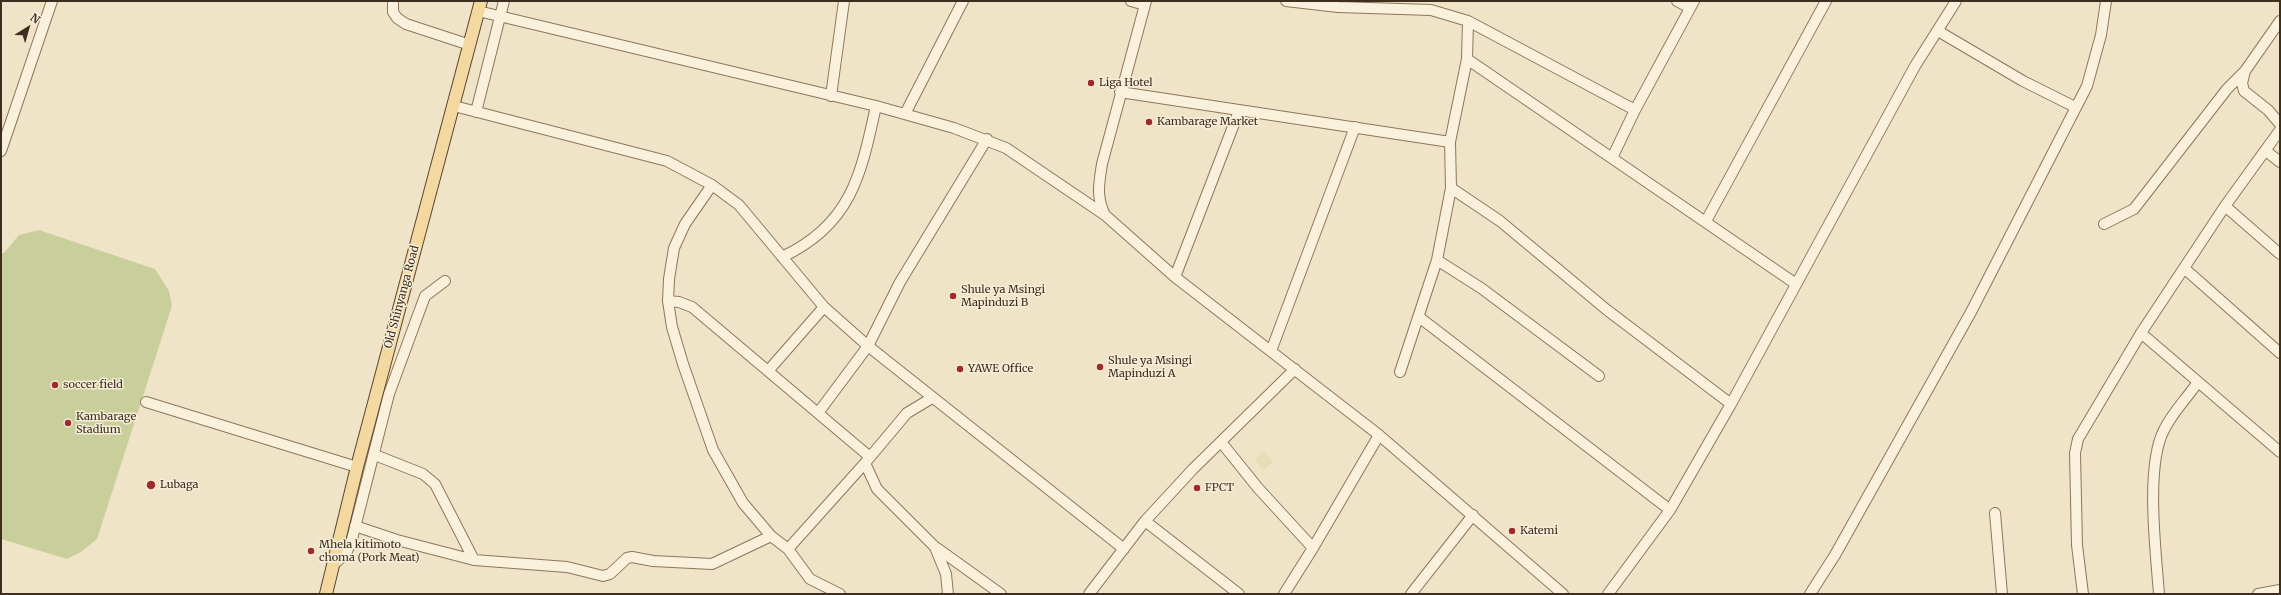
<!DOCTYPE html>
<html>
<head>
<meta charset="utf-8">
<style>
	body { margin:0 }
	#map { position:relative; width:2281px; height:595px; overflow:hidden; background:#f0e4c8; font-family:Merriweather,serif }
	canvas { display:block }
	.frame { position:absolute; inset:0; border:2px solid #3d2e20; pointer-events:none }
	.north { position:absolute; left:8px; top:8px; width:40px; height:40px; -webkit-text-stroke:3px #f7eed8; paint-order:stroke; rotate:37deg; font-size:11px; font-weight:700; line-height:16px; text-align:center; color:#3d2e20 }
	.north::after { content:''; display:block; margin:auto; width:14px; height:18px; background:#3d2e20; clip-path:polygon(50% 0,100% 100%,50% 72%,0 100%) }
</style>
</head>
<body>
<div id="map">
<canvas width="2281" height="595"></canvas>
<div class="frame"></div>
<div class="north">N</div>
</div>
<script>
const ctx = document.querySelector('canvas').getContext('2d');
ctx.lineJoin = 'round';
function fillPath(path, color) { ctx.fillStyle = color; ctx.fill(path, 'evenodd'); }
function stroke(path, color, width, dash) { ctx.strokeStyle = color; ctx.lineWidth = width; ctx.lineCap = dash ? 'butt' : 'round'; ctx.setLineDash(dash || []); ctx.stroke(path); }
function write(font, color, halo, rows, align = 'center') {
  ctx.font = font + ' Merriweather,serif'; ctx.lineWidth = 3; ctx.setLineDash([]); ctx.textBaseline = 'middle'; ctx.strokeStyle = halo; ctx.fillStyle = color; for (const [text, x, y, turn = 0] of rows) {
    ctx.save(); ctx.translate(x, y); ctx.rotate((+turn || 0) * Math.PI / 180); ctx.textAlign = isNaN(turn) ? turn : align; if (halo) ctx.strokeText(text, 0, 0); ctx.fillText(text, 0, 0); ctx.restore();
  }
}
fillPath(new Path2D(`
	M1263,451L1273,462L1263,471L1255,459Z`), '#e6deb5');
fillPath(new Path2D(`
	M39,230L155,269L169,291L172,306L97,539L81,552L67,559L1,539V253H4L19,235Z`), '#c9cf9b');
const minor = new Path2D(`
	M393,1V12L397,18L406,24L470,45
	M1131,1L1145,5
	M1146,1L1102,164C1099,183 1096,197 1105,215L1175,277L1379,435L1563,594
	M1286,1L1338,7L1431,10L1468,21L1635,110
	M1677,1L1690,8
	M478,11L876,106L954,128L1006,148L1105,215
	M2280,21L2245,71L2242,83L2244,91L2268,110L2280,124
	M1938,31L2023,81L2075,107
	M1467,59L1796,284
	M1120,92L1450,142
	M831,96L844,1
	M454,106L667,161L712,185L739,205L824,307L868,346L1124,549
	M476,112L504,1
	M905,114L963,1
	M1,151L52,1
	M2266,151L2280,162
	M1612,158L1635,110L1694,1
	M712,185L685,224L674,248L669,279L668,301L672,327L683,364L713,450L743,503L771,536L788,549L810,579L840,594
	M1451,188L1500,221L1607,310L1731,404
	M2225,206L2280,254
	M1706,221L1826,1
	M2104,224L2134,209L2227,89L2245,71
	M782,257C851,225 861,175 876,106
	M1437,260L1481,288L1599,376
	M2184,268L2280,353
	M1175,277L1239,111
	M668,301L679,302L692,307L870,457
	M1419,317L1670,510
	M2141,333L2280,452
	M1271,351L1355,127
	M768,371L824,307
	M1400,372L1437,260L1451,188L1450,142L1467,59L1468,21
	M146,402L357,467
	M818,413L868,346L900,282L987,139
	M1221,442L1258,488L1313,548
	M375,455L423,474L435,484L474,560
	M865,463L877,489L935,547L946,574L948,594
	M1995,513L2002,594
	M1145,521L1239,594
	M355,526L397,540L474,560L567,567L603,576L610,574L627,558L632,557L653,561L712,564L771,536
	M937,548L1001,594
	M788,549L865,463L907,413L932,398
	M334,564L346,553L351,543L389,394L425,296L445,281
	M1089,594L1145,521L1193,469L1295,369
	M1284,594L1313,548L1379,435
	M1411,594L1473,515
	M1608,594L1670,510L1731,404L1915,66L1956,1
	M1810,594L1835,555L1971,312L2087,86L2101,35L2106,1
	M2083,594L2077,545L2075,453L2078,439L2141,333L2225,206L2280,130
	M2159,594C2156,553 2145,466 2164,430C2172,413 2187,398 2198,382
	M2258,594L2280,590`);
const major = new Path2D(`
	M326,594L357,467L481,1`);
stroke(minor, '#8d765c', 12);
stroke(major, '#5b4430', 14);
stroke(minor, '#faf1dc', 10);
stroke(major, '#f3d9a0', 12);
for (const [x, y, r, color] of [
	[1091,83,4,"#9e2a2b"],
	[1149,122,4,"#9e2a2b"],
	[953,296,4,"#9e2a2b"],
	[1100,367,4,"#9e2a2b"],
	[960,369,4,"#9e2a2b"],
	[55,385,4,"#9e2a2b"],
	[68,423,4,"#9e2a2b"],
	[151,485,5,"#9e2a2b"],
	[1197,488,4,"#9e2a2b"],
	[1512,531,4,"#9e2a2b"],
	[311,551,4,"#9e2a2b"]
]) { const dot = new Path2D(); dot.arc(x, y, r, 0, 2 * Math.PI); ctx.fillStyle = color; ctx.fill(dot); stroke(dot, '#f7eed8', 1.5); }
write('11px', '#3d2e20', '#f7eed8', [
	["Liga Hotel",1099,83],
	["Kambarage Market",1157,122],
	["Shule ya Msingi",961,290],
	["Mapinduzi B",961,303],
	["Shule ya Msingi",1108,361],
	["Mapinduzi A",1108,374],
	["YAWE Office",968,369],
	["soccer field",63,385],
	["Kambarage",76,417],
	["Stadium",76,430],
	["Lubaga",160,485],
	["FPCT",1205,488],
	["Katemi",1520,531],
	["Mhela kitimoto",319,545],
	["choma (Pork Meat)",319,558]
], 'left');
write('11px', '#3d2e20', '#f7eed8', [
	["Old Shinyanga Road",402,297,-75]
]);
</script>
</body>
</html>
